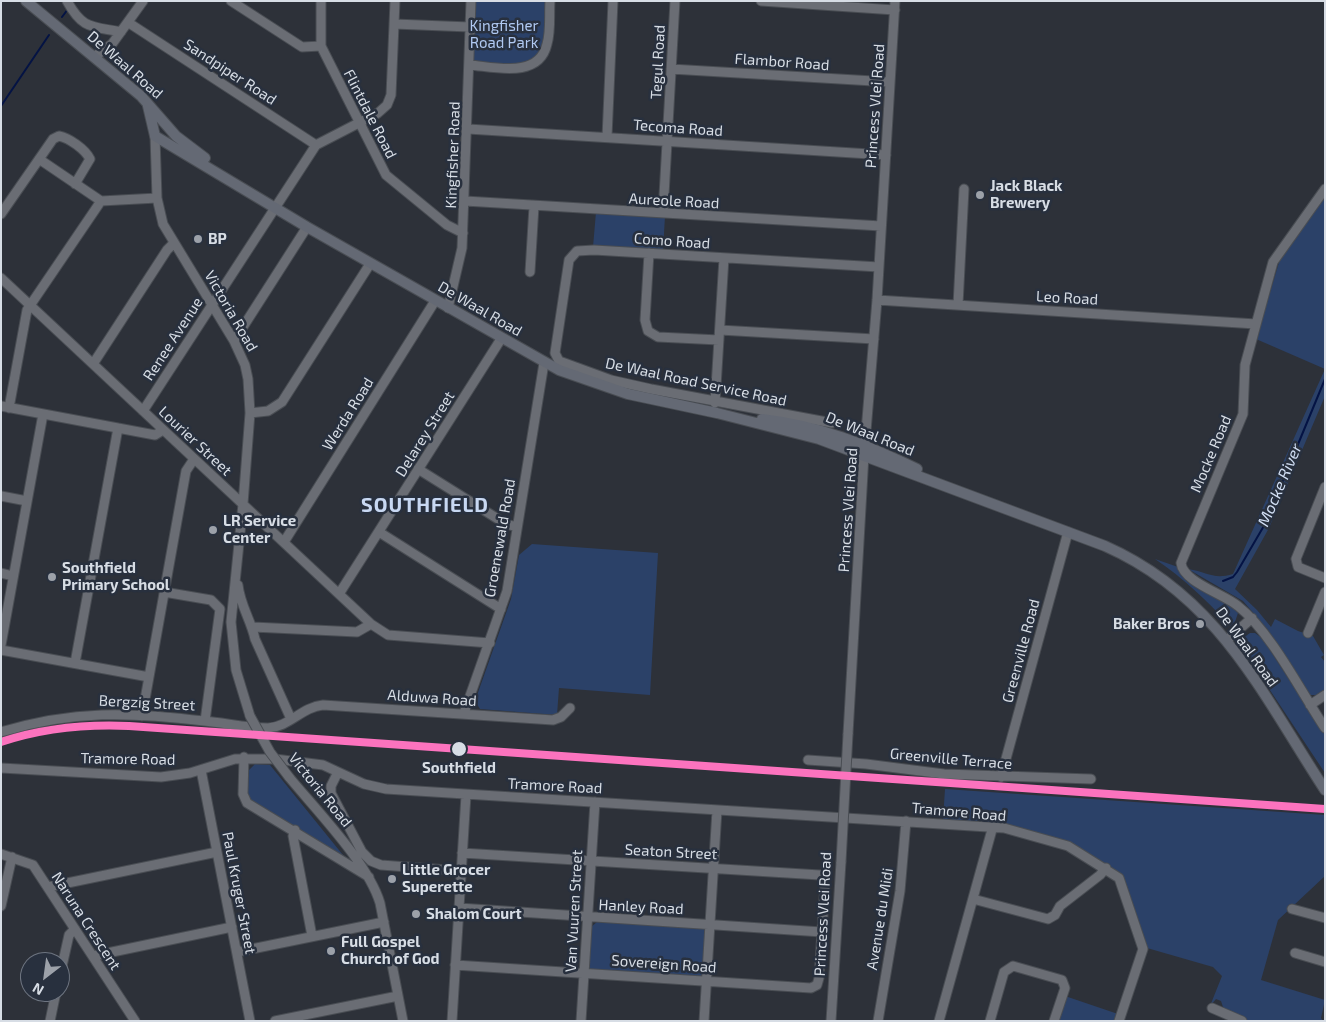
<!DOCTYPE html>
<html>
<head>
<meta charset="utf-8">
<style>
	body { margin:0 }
	#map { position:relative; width:1326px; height:1022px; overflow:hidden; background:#2d3139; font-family:"Exo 2",sans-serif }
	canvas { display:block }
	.frame { position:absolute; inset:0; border:2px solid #d7dde5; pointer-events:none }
	.north { position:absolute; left:20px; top:952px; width:50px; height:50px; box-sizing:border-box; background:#28303e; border:1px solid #6e7581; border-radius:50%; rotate:210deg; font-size:14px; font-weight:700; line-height:20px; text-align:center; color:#d7dde5 }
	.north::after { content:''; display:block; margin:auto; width:18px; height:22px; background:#9ca1a9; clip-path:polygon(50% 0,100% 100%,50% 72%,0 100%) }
</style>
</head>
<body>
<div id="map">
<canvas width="1326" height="1022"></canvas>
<div class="frame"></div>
<div class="north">N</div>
</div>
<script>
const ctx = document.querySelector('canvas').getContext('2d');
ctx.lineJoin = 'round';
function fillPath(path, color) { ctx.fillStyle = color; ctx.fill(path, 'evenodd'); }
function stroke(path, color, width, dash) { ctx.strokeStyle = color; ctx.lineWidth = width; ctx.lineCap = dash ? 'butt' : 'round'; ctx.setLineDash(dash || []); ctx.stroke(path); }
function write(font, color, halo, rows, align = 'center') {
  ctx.font = font + ' "Exo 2",sans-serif'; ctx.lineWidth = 5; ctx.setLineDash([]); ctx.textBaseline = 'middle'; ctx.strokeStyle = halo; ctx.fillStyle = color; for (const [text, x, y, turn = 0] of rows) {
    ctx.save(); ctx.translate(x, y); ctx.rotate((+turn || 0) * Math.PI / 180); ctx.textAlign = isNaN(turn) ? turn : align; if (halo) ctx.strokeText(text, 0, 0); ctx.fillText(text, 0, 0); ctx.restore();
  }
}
fillPath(new Path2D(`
	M471,1H550L547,44L528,67L470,65Z
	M1325,195V369L1256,339L1280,259Z
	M596,212L665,216L663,251L593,247Z
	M1325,369V396L1269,528L1235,589L1257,610L1271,627L1275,619L1298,631L1313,636L1324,655L1321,657L1325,662V690L1317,695H1310L1268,630L1243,601L1188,569C1208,572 1213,580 1233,574Z
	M532,544L658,553L650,695L559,688L557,715L480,709L475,701L511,599L519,555Z
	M1155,559L1178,567L1186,580L1234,607L1238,613L1235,622L1230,626C1207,600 1183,578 1155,559Z
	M1250,633H1255L1262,638L1325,735V773L1240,645L1243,638Z
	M255,764L270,765L347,860L342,859L299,829L251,802L246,793L249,770Z
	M945,789L1325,815V876L1278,920L1261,980L1325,1000L1321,1018L1323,1021H1248L1224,1010L1221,1001L1216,999L1210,1006L1222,976L1213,967L1147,948L1121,874L1109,867L1076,847L992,823L943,819Z
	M597,922L703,928L706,931L704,974L699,978L591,970L589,968L591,927Z
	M1065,996L1118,1014L1116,1021H1057Z`), '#2b4168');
stroke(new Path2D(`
	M62,17L68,9
	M1,106L49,35
	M1223,581L1233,577L1237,572L1265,524L1325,379`), '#041344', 2);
const minor = new Path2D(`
	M67,1C83,30 92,26 121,32
	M231,1L302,47L321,46
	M321,1V46L386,175L447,225L463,233
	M761,1L895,10
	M129,23L316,145
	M394,24L470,27
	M94,57L112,44L143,1
	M470,65C495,67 539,79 547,44C551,31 549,15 550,1
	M671,69L890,82
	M468,129L886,155
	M155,136L157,198L163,224L234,341L245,365L248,379L250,413L243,504L231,622L236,670L250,716
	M607,137L613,1
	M39,159L101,201L157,198
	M1325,189L1273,262L1245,365L1243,414L1181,563C1183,582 1224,594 1238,606C1271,632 1301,692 1325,728
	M465,201L881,226
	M663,213L675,1
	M1,214L53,139L59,136C69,138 85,149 90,159L75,184
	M649,253L645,320L648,331L658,337L719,340
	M530,272L534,206
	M1,278L371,624
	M877,300L1256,324
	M958,305L964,189
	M448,308L462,248L471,1
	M720,330L874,339
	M234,341L307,227
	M93,364L167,250L174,243
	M715,403L724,258
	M1,406L155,435L163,430
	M9,408L27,310L101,201
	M143,411L316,145L378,113L387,105L391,95L395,1
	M250,413L268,411L282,402L370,264
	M832,423L651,389L611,380L559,361L555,353L569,260L577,251L594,250L879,267
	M418,469L506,524L517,527
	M1325,487L1296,559L1298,567L1325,578
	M1,496L27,501
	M379,532L501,609
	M284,542L435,301
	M1,573L13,576
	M238,585C240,605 251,620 255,639L291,719
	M164,592L211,600L220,609L205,721
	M339,594L501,339
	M253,627L357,632L371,624L388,635L490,643
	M1308,633L1325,592
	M1227,640L1252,618
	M1,645L43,414
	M1,650L149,677
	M75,663L118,428
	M1310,705L1325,695
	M464,713L507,591L544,363
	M142,716L186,471L194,459
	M1,732C73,710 130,712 204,721C226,723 247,728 268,728C289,727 302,707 323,705L553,720L561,717L570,708
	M848,734L864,455L877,300L895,1
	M244,757L243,794L247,803L369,877
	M808,760L866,764L944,774L1091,779
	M1,768L161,777L190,773L235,759H275L323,765L364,784L386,789L1004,828L1068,846L1119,878L1143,949L1119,1021
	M201,770L250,1021
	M338,772L331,786V793L362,852L371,861L381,865L461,871
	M289,777C317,811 368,863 380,903L403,1021
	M1001,777L1068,532
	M295,830L293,836L312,936
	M1,854L33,865L135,1021
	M48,887L217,852
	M973,899L1048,919L1055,915L1060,906L1100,875L1106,868
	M1,906L12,857
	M459,908L822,932
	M1292,909L1325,918
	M237,952L384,922
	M1295,953L1325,962
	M93,956L232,927
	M455,965L811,988L817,985L819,978L825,883L820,875L462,853
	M60,975L69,935L75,929
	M1212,1008L1242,1021
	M50,1021L56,992
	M275,1021L398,996
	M452,1021L466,795
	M581,1021L595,802
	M704,1021L717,810
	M831,1021L841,862
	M878,1021L900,891L906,821
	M939,1021L993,826
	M990,1021L1004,972L1013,966L1062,980L1065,988L1054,1021`);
const major = new Path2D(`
	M26,1L141,96L176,136L205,158
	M148,106L155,136
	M155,136L307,227L559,370L628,394L717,413L819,439L1105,546C1218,596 1261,692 1325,790
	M762,419C820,426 865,444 917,469`);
stroke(minor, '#494d53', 11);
stroke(major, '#494d53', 12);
stroke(minor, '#6a6d74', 9);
stroke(major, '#646974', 10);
const minorBridge = new Path2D(`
	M250,716L270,752L289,777
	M841,862L848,734`);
stroke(minorBridge, '#494d53', 11, []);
stroke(minorBridge, '#6a6d74', 9);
stroke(new Path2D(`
	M1,742C43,728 85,724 129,726L1325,809`), '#fc73be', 8);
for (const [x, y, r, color] of [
	[980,195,5,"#9ca1a9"],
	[198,239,5,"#9ca1a9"],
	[213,530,5,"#9ca1a9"],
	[52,577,5,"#9ca1a9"],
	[1200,624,5,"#9ca1a9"],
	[459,749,8,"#d7dde5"],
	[392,879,5,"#9ca1a9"],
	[416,914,5,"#9ca1a9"],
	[331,951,5,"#9ca1a9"]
]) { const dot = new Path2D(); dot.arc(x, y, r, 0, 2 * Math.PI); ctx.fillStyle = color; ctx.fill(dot); stroke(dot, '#28303e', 2); }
write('15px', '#b0c9f2', '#28303e', [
	["Kingfisher",504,26],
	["Road Park",504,43]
]);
write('15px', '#d7dde5', '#28303e', [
	["Tegul Road",658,62,-87],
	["Flambor Road",782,62,4],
	["De Waal Road",125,65,41],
	["Sandpiper Road",230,72,33],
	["Princess Vlei Road",875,106,-86],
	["Flintdale Road",370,114,63],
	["Tecoma Road",678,128,4],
	["Kingfisher Road",453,155,-88],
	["Aureole Road",674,201,3],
	["Como Road",672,241,4],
	["Leo Road",1067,298,3],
	["De Waal Road",480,309,30],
	["Victoria Road",231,311,60],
	["Renee Avenue",173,339,-57],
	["De Waal Road Service Road",696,382,12],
	["Werda Road",348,414,-58],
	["Delarey Street",425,434,-58],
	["De Waal Road",870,434,22],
	["Lourier Street",195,441,43],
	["Mocke Road",1211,454,-67],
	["Princess Vlei Road",848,510,-86],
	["Groenewald Road",500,538,-80],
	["De Waal Road",1247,647,54],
	["Greenville Road",1021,651,-75],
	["Alduwa Road",432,698,4],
	["Bergzig Street",147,703,3],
	["Tramore Road",128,759,1],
	["Greenville Terrace",951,759,5],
	["Tramore Road",555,786,3],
	["Victoria Road",320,790,51],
	["Tramore Road",959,812,5],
	["Seaton Street",671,852,3],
	["Paul Kruger Street",239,893,79],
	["Hanley Road",641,907,3],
	["Van Vuuren Street",574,911,-87],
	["Princess Vlei Road",823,914,-87],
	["Avenue du Midi",880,919,-81],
	["Naruna Crescent",86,921,57],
	["Sovereign Road",664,964,4]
]);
write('bold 15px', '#d7dde5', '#28303e', [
	["Jack Black",990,186],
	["Brewery",990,203],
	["BP",208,239],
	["LR Service",223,521],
	["Center",223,538],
	["Southfield",62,568],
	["Primary School",62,585],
	["Baker Bros",1190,624,"right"],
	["Little Grocer",402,870],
	["Superette",402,887],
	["Shalom Court",426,914],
	["Full Gospel",341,942],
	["Church of God",341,959]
], 'left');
write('bold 15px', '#d7dde5', '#28303e', [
	["Southfield",459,768]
]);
write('italic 16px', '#d1def3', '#28303e', [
	["Mocke River",1280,485,-67]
]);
ctx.letterSpacing = '1px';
write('bold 20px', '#c8d8f2', '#28303e', [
	["SOUTHFIELD",425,505]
]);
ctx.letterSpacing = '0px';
</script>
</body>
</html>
